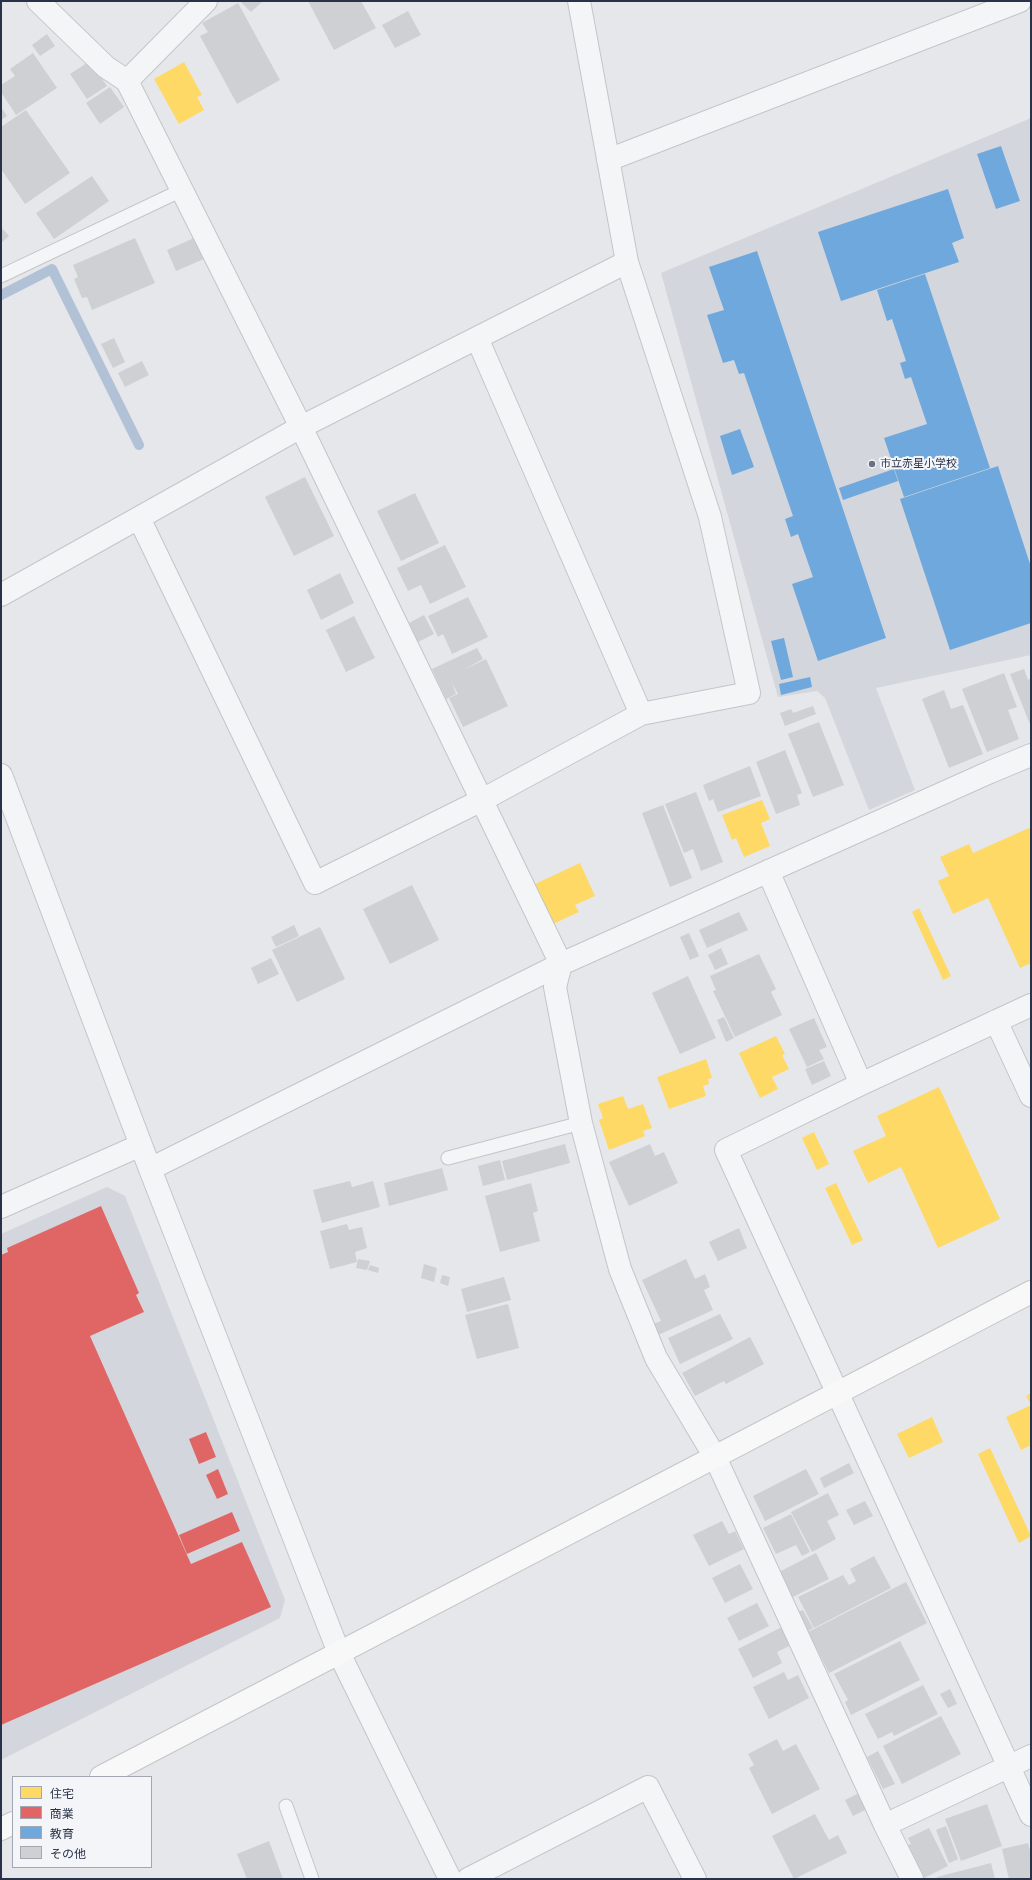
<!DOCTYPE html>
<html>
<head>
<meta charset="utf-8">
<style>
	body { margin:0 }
	#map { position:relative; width:1032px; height:1880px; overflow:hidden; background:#e5e7ea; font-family:Roboto,"Noto Sans JP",sans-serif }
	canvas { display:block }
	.frame { position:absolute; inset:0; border:2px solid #293246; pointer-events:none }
	.legend { position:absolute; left:12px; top:1776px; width:140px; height:92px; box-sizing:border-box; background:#f3f5f9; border:1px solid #a2a7b1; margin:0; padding:5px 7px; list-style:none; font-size:12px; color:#293246 }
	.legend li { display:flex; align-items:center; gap:8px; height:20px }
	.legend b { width:20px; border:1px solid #a2a7b1 }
</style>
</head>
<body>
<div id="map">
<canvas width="1032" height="1880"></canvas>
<div class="frame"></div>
<ul class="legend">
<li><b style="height:11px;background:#ffd966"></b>住宅</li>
<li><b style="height:11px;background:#e06666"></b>商業</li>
<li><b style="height:11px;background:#6fa8dc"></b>教育</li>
<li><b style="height:11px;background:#ced0d4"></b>その他</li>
</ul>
</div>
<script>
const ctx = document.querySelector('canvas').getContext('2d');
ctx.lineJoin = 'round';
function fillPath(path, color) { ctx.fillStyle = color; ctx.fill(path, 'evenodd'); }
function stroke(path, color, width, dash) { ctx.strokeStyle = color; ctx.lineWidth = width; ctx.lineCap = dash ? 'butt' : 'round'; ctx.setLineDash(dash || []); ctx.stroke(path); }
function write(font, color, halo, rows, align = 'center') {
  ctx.font = font + ' Roboto,"Noto Sans JP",sans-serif'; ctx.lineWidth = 4; ctx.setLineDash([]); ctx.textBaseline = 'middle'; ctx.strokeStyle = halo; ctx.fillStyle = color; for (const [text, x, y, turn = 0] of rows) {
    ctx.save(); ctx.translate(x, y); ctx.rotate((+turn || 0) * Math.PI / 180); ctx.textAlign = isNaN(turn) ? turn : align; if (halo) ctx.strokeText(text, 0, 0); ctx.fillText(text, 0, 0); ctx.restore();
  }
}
fillPath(new Path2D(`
	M1031,118V655L876,688L915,790L869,810L825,698L817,691L778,697L661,273Z
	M107,1187L125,1196L285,1600L280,1618L1,1760V1234Z`), '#d3d6dd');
fillPath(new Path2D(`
	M184,62L202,95L197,97L204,110L179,124L154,79Z
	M762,800L770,819L761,823L770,846L744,857L736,838L732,840L722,815Z
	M1029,828L1031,832V963L1020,968L988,898L953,914L938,881L949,876L940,857L969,844L973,853Z
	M580,863L595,896L575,905L579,912L553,924L535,884Z
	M919,908L951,976L943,980L912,912Z
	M776,1036L785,1054L782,1055L789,1069L772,1077L778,1089L760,1098L739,1053Z
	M706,1059L712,1078L708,1079L709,1084L703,1086L706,1096L669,1109L657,1077Z
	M939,1087L1000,1219L938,1248L901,1167L868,1183L853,1151L886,1136L877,1116Z
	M623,1096L628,1109L643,1104L652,1128L643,1131L645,1136L609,1150L599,1120L603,1118L598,1104Z
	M814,1132L829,1164L817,1170L802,1138Z
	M836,1183L863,1240L852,1245L825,1188Z
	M1031,1393V1445L1021,1450L1006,1417L1031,1405L1026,1396Z
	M932,1417L943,1442L909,1458L897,1434Z
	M990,1448L1031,1536L1019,1543L978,1454Z`), '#ffd966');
fillPath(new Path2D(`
	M101,1206L139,1293L136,1295L144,1312L90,1336L191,1564L242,1542L271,1607L1,1725V1255L8,1252L7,1248Z
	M206,1432L216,1457L199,1464L189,1439Z
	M218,1469L228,1494L217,1499L206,1475Z
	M232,1512L240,1531L187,1554L179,1535Z`), '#e06666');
fillPath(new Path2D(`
	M1001,146L1020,201L996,209L977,154Z
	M948,189L964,238L952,243L959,262L841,301L818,232Z
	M757,251L886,638L818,661L792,584L813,577L798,534L791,537L785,519L793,516L744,373L739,374L734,360L723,363L707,315L724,310L709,267Z
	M925,274L990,468L904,497L884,438L927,424L911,377L905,379L900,363L906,361L892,319L887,321L877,290Z
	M740,429L754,467L732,475L720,436Z
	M998,466L1031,567V623L950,650L900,499Z
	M894,469L898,481L843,500L839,488Z
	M784,638L793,677L781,680L771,641Z
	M810,677L812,687L781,695L779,684Z`), '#6fa8dc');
stroke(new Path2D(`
	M1,295L52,269L139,445`), '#b1c1d6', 10);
fillPath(new Path2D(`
	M240,1H263L251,12Z
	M308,1H361L376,28L334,50Z
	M238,3L280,80L237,104L200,36L208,32L202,23Z
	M408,11L421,35L395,48L382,25Z
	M47,34L55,46L40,56L32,45Z
	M33,53L57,88L16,115L1,92V85L15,76L10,69Z
	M90,61L107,86L87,99L70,74Z
	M110,87L124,107L100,124L86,103Z
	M1,107L7,116L1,120Z
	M26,110L70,173L25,204L1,169V127Z
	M92,176L109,201L54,239L36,213Z
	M1,227L9,236L1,243Z
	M135,238L155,283L92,310L87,297L82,298L74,279L78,277L73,265Z
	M194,238L204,259L176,271L167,250Z
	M114,338L125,362L113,368L101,344Z
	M142,361L149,375L125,387L118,373Z
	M305,477L334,536L294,556L265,497Z
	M415,493L439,543L401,561L377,511Z
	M445,545L466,587L430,604L421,585L408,591L397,568Z
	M340,573L354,603L321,620L307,590Z
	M468,597L488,637L452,654L443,634L438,637L428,616Z
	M424,615L434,634L418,642L409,623Z
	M354,616L375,658L346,672L326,630Z
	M477,648L483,659L463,670L486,659L508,706L463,727L449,698L458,694L452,683L456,694L446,699L432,669Z
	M1024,669L1028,680L1031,678V727L1010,674Z
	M1004,673L1017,707L1008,710L1019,739L987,752L962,689Z
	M944,690L951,709L963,705L983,754L949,768L922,699Z
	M813,706L816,714L785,726L780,713L791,709L793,713Z
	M819,722L844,785L813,797L788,734Z
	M785,750L802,793L797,795L800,805L776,814L756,762Z
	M750,766L761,796L718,812L713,799L709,801L703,785Z
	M696,792L723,862L701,871L693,849L684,853L665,804Z
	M663,805L692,878L670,887L642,813Z
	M412,885L439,940L390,964L363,909Z
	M739,912L748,930L707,948L699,930Z
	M294,925L299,936L276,947L271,937Z
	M320,927L345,979L297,1002L272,950Z
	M689,933L699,956L690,960L680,937Z
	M721,948L728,964L715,970L708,955Z
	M759,954L776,989L771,992L782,1015L735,1037L713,991L716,990L710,976Z
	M271,958L279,974L258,984L251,968Z
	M688,976L716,1038L680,1054L652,993Z
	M724,1017L734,1038L726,1042L717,1020Z
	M814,1018L827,1047L819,1050L824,1059L807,1067L789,1029Z
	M824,1061L831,1076L812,1085L805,1069Z
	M565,1144L570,1163L507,1180L502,1161Z
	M650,1144L655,1156L664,1152L678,1183L629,1206L609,1162Z
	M500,1160L505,1180L483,1186L478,1166Z
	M442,1168L448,1190L389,1206L384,1183Z
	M350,1181L352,1187L373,1181L380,1207L322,1223L313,1190Z
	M531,1183L538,1211L533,1213L540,1241L500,1252L485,1196Z
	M347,1224L349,1230L362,1227L367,1248L355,1252L357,1262L330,1269L320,1231Z
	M739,1228L747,1248L718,1261L709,1242Z
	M358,1259L370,1261L367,1270L356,1268Z
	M686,1259L695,1279L705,1274L710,1287L704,1290L713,1310L656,1336L651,1325L661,1321L642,1280Z
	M424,1264L437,1268L434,1282L421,1278Z
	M370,1265L379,1268L378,1273L368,1270Z
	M442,1275L450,1277L448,1286L440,1283Z
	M504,1277L511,1300L467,1312L461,1289Z
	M508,1304L519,1348L477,1359L465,1315Z
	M720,1314L733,1339L680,1364L668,1338Z
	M750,1337L764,1364L726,1384L724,1381L695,1396L682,1373Z
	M849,1463L854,1473L824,1488L820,1478Z
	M806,1469L819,1494L765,1521L753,1496Z
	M828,1493L839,1515L827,1521L836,1539L812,1552L791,1512Z
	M865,1501L873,1516L854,1525L846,1510Z
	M791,1514L810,1552L802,1556L796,1545L776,1554L763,1528Z
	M722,1521L729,1534L735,1531L744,1549L709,1566L693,1535Z
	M816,1553L829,1579L791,1598L779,1572Z
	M874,1556L891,1588L814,1628L798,1597L843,1575L849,1585L856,1581L850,1569Z
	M740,1564L753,1589L725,1603L712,1578Z
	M906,1582L927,1623L829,1673L808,1632Z
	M757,1603L769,1626L739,1641L727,1618Z
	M803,1610L813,1628L808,1631L798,1612Z
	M782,1627L791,1645L777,1652L782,1663L753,1678L738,1649Z
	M900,1641L920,1680L851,1715L845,1702L848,1700L834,1674Z
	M784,1672L788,1680L798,1675L809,1698L769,1719L753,1687Z
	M923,1685L938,1714L894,1736L892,1732L878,1739L865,1714Z
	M950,1689L957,1704L948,1708L940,1694Z
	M941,1716L961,1754L902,1784L883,1746Z
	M777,1739L783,1751L796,1744L820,1789L772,1814L749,1768L754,1765L748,1754Z
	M878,1751L895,1784L883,1789L867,1757Z
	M861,1792L869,1808L853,1816L845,1800Z
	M987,1804L1002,1846L961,1861L945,1819Z
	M815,1814L829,1840L838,1835L847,1853L794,1879L772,1836Z
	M946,1826L958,1859L949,1863L936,1830Z
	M929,1828L948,1866L924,1878L908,1845L911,1844L908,1838Z
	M269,1841L283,1879H247L237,1854Z
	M1028,1843L1031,1854V1879H1009L1002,1849Z
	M991,1863L995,1879H937V1877Z`), '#ced0d4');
const lane = new Path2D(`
	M1,276L182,190
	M448,1158L581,1123
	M286,1806L312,1879`);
const street = new Path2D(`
	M38,1L106,67L127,81L301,427L561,964L555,987L581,1123L620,1269L656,1358L715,1457L885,1825
	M127,81L206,1
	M608,160L1020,1
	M477,338L641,714
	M139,518L315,883L482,800L641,714L749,693L710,517L627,262L579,1
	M1,595L301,427L627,262
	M1,775L150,1169L339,1653L450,1879
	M768,871L861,1084
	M1031,1005L861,1084L726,1150L1031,1815
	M996,1021L1031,1096
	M150,1169L561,964L990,772L1031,755
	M1,1207L141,1145
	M468,1879L648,1787L695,1879
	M912,1879L885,1825L1031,1756`);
const secondary = new Path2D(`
	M101,1777L1031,1292
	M1,1829L13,1823`);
stroke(lane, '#c3c5c8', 15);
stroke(street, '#c3c5c8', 24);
stroke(secondary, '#c3c5c8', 24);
stroke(lane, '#f4f5f7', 13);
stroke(street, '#f4f5f7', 22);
stroke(secondary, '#f8f8f8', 22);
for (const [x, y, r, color] of [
	[872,464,4,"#6b717f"]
]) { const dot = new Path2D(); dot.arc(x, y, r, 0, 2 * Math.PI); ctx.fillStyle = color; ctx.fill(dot); stroke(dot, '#f3f5f9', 1.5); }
write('11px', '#293246', '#f3f5f9', [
	["市立赤星小学校",880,464]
], 'left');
</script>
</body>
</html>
